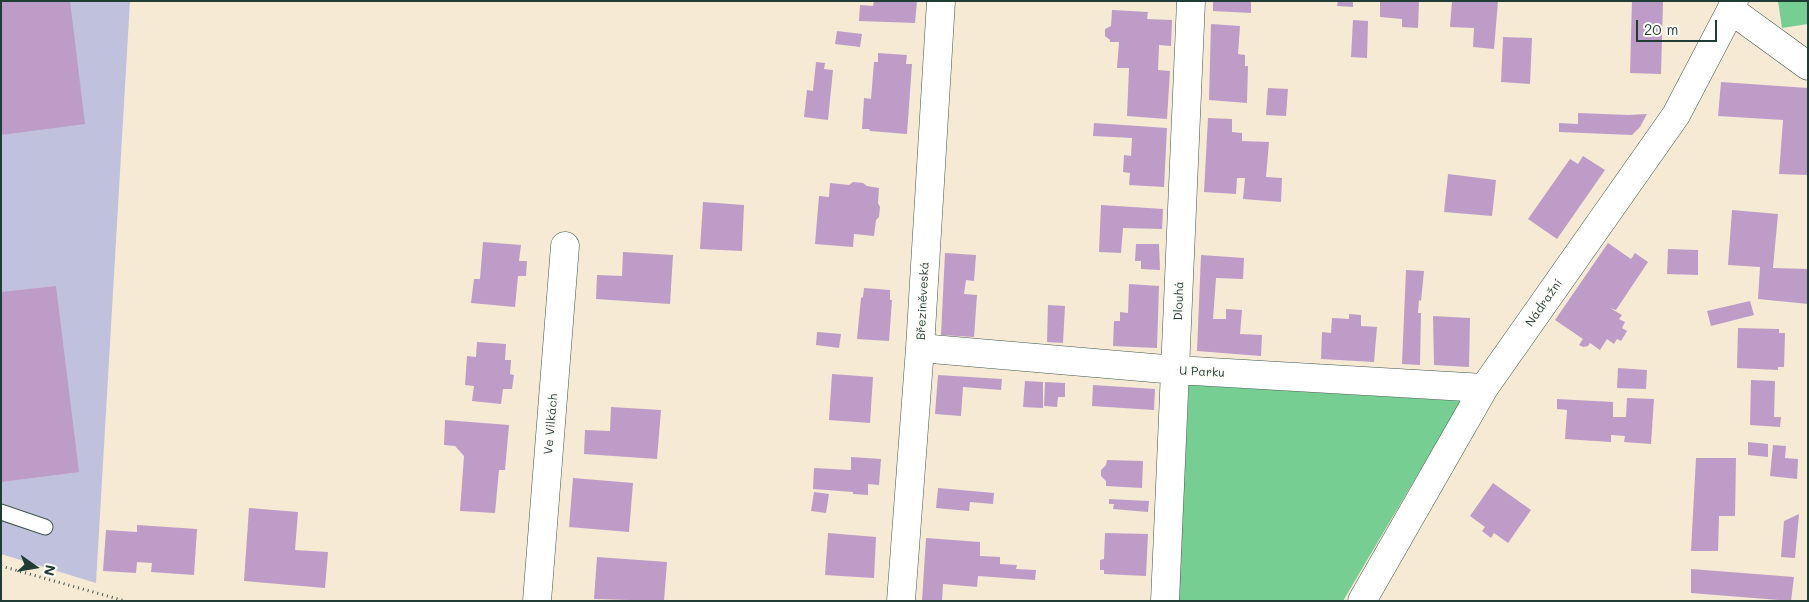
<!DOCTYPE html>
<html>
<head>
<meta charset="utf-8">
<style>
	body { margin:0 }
	#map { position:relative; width:1809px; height:602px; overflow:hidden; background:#f6ead5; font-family:Mali,sans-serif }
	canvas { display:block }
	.frame { position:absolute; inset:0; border:2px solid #1f3d34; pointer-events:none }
	.north { position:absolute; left:10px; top:542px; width:50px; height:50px; -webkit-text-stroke:4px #fdfcf7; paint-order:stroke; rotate:103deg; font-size:14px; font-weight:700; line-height:20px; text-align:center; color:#1f3d34 }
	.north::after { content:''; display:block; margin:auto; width:18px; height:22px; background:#1f3d34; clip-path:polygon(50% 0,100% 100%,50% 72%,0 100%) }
	.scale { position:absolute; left:1636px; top:20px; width:81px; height:22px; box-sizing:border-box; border:2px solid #1f3d34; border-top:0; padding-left:6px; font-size:15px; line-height:18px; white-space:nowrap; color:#1f3d34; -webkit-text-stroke:4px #fdfcf7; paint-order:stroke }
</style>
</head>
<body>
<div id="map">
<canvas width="1809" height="602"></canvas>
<div class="frame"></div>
<div class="north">N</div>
<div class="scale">20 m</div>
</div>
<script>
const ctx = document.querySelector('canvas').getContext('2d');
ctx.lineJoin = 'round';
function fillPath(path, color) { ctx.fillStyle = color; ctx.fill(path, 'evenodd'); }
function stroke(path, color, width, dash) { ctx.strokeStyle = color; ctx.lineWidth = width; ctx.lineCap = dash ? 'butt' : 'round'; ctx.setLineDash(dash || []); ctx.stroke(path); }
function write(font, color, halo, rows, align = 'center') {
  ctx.font = font + ' Mali,sans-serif'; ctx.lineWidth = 4; ctx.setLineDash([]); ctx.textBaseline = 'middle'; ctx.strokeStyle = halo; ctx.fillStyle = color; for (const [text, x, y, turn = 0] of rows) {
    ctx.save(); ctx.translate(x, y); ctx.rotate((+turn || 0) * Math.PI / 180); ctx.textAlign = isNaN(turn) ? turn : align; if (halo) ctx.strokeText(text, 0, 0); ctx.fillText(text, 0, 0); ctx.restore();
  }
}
fillPath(new Path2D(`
	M1,1H130L96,583L1,554Z`), '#c0c2dd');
fillPath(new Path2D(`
	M1778,1H1808V24L1782,28Z
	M1189,385L1461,401L1343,601H1178Z`), '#76ce93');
fillPath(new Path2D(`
	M1,1H70L85,124L1,135Z
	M874,1H917L915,23L859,21L860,5L873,6Z
	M1213,1H1251V13L1213,11Z
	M1338,1H1353V7L1337,6Z
	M1380,1H1419L1418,28L1402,27V19L1380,17Z
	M1452,1H1498L1494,49L1473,47L1474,28L1450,27Z
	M1632,1H1663L1661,74L1630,73Z
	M1112,10L1148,12L1147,19L1172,20L1171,46L1159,45L1158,70L1170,71L1167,119L1127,116L1129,68H1117L1119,42H1110V40L1105,36V29L1111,26Z
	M1353,20L1368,21L1367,58L1351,57Z
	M1211,24L1240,26L1238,54L1245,55V66H1248L1247,103L1209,100Z
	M837,31L862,34L860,47L835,44Z
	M1503,37L1532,38L1530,84L1501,82Z
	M878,53L907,55L906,64H912L907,134L870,131L869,129H862L864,98L871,99L874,62H878Z
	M816,62L825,63L824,69L833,70L828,120L804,117L807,90L813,91Z
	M1721,82L1808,88V175L1779,174L1783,120L1718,116Z
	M1268,88L1288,89L1286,116L1266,115Z
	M1578,113L1628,115L1647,114L1640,127L1632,135L1559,132V123L1578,124Z
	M1208,118L1232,119V132L1242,133V141L1269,142L1266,177L1282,178L1281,202L1243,199L1245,178H1237L1236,194L1204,192Z
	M1094,123L1167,128L1164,187L1129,185L1130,173L1123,172L1124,155L1131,156L1132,138L1093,136Z
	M1583,156L1605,170L1557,239L1528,219L1570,159L1578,164Z
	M1448,174L1496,180L1492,216L1444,212Z
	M853,182L863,183L867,186L879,188L878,203L880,207L879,217L876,220L874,236L854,234L853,247L815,244L819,196L829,197L830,183L849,185Z
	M703,202L744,205L742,251L700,249Z
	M1101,205L1163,209L1162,229L1123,228L1121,253L1099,252Z
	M1732,210L1778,214L1773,268L1808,269V304L1758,299L1760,267L1728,265Z
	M483,242L521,245L519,261H527L526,276H518L515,307L471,303L474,279H480Z
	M1608,243L1631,259L1635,253L1648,262L1616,310L1610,308L1622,315L1619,319L1625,322L1622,328L1627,331L1621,341L1617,339L1614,344L1607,339L1600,350L1590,343L1588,346L1583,347L1579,345L1583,339L1555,320Z
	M1136,244H1159L1160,270L1141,269V261H1135Z
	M1668,249L1698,250V275L1667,274Z
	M623,252L673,255L670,304L596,299L597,275L622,276Z
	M945,253L976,255L974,281L966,280L964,294L977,295L974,337L941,335Z
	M1201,255L1244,258L1243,279L1216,278L1213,319H1226V309L1242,310L1240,334L1262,335L1261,356L1197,351Z
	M1406,270L1424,271L1421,301L1419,300L1418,313H1421L1420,365L1402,364Z
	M1129,284L1159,286L1157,348L1113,346L1114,321H1120V312L1128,313Z
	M56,286L79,472L1,482V292Z
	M864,288L890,290V300H892L889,341L857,339L861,298L863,297Z
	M1750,301L1754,315L1711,326L1707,311Z
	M1048,305L1065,306L1063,343L1047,342Z
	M1349,314L1361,315V326L1377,327L1374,362L1321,359L1322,332L1331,333L1332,318L1349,319Z
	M1433,316L1470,318L1469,367L1434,365Z
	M1738,328L1779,329V333H1785L1784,367H1778V370L1737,368Z
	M817,332L841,334L839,348L816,345Z
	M477,342L506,344L505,360H511L510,374L514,375L512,389H503L501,404L472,401L474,386L465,385L467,356L476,357Z
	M1618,368L1647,370L1646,389L1617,388Z
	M832,374L873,377L870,423L829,420Z
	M938,375L1002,379L1001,390L963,387L961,416L935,414Z
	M1751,380L1775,381L1774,417H1781L1780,427L1750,425Z
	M1025,381L1043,382V408L1023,407Z
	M1045,382L1065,383V397H1058L1057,407L1044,406Z
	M1093,385L1155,389L1154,410L1092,406Z
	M1627,398L1654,399L1651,444L1624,442L1625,436L1611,435V442L1565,439L1567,410L1557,409V399L1613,402V417H1626Z
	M611,407L661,410L657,459L584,454L585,430L610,431Z
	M445,420L509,425L505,470H499L495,513L460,511L464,456L455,446L444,445Z
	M1748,442L1768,444V457L1748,455Z
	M1773,445L1786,446L1785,458L1798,459L1797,479L1770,476Z
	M851,457L881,459L879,485L868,484V495L853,494V492L813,489L814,468L851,470Z
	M1696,458H1736L1735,516H1719L1718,551H1691Z
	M1107,460L1143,461L1142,488L1106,486V481L1101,476V470L1106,465Z
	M573,478L633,483L629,532L569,527Z
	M1493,483L1531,510L1508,543L1494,533L1491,538L1482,531L1485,527L1470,516Z
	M938,488L994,493L993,504L970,502L969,511L936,508Z
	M814,492L829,494L826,513L811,511Z
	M1109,499L1149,501L1148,512L1113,509L1114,504H1109Z
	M249,508L298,512L295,550L328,552L325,588L244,581Z
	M1799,514L1795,558L1781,557L1784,521Z
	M137,525L197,529L194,575L151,572L152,563L137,562L136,573L103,571L106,530L137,532Z
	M828,533L876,537L874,578L825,575Z
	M1105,533L1148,534L1146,576L1104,574V570H1100V560L1104,559Z
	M926,538L980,542V556L1000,557V564L1017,565L1016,569L1036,570L1035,580L978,576L977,587L943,584L942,601H922Z
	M597,557L667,562L664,601L594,599Z
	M1691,569L1794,577L1791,601L1691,593Z`), '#bd9cc8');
const lane = new Path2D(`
	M1,512L45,527`);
const street = new Path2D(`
	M1734,1L1731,10L1808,66
	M920,348L1176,370L1484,388
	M537,601L565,246
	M901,601L920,348L941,1
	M1165,601L1191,1
	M1362,601L1484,388L1676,115L1731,10`);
stroke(lane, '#3f574c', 17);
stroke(street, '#3f574c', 29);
stroke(new Path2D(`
	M1,566L125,601`), '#3f574c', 3, [1, 4]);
stroke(lane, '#fff', 15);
stroke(street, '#fff', 28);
write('12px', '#1f3d34', '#fdfcf7', [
	["Březiněveská",923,301,-87],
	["Dlouhá",1179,301,-88],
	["Nádražní",1544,303,-55],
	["U Parku",1202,372,3],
	["Ve Vilkách",551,424,-85]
]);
</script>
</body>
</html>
